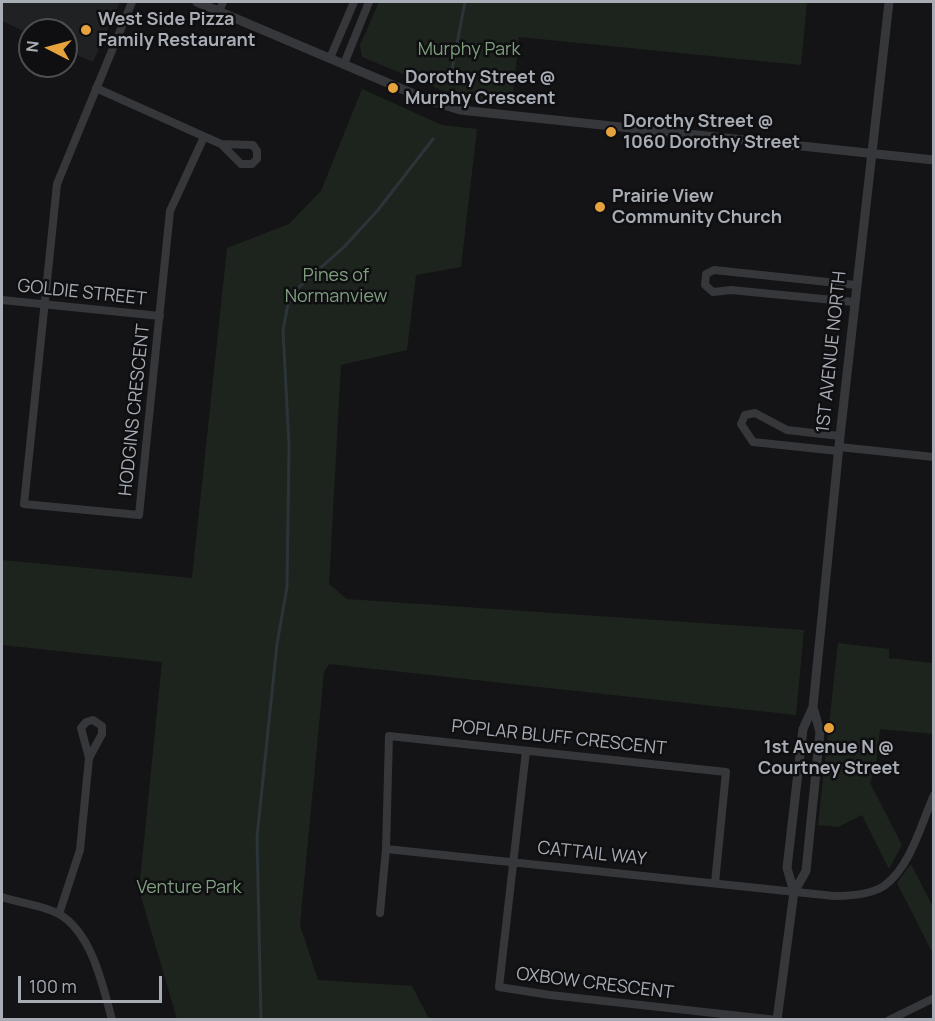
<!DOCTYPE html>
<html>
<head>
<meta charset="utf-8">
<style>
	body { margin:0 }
	#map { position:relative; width:935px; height:1021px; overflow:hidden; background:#141416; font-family:Manrope,sans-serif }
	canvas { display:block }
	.frame { position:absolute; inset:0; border:3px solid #a7acb5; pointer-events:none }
	.north { position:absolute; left:18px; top:18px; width:60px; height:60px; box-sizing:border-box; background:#0f0f11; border:2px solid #4c4e53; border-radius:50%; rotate:276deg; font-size:16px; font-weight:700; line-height:24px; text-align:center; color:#a7acb5 }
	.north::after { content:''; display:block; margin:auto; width:21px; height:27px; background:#e6a23d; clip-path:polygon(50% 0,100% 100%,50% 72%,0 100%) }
	.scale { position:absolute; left:18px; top:976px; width:144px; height:27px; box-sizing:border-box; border:3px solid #a7acb5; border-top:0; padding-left:8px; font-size:18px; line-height:21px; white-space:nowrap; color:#a7acb5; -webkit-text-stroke:4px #0f0f11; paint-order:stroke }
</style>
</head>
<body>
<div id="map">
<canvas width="935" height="1021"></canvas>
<div class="frame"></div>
<div class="north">N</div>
<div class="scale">100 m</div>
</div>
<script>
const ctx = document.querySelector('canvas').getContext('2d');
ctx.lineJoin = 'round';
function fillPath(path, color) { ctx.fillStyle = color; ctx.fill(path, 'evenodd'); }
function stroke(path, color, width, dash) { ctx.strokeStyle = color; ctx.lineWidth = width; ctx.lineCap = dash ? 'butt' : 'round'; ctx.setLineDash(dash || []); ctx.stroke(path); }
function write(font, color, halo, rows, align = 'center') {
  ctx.font = font + ' Manrope,sans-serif'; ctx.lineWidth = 5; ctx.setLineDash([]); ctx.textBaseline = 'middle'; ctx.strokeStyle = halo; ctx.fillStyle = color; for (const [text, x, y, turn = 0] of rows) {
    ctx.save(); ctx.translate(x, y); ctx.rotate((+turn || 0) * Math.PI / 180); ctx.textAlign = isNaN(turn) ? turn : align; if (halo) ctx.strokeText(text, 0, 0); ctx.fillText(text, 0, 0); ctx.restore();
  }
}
fillPath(new Path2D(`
	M3,2H120L93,62L66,50V30H30V34L2,21Z`), '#202123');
fillPath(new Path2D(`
	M379,2H807L801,65L519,37L512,103L463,99L362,57L360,45Z
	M362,89L442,125L477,129L461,267L416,275L407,350L341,365L329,584L347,599L804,630L796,715L329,664L324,672L300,925L318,980L412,986L429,1019H177L139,890L162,662L2,645V560L192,578L227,248L289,224L321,191Z
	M838,643L889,649V658L933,663V734L880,729L876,764L870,783L902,845L889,869L862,815L838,827L818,825Z
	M911,864L933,907V954L897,883Z`), '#1d241d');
stroke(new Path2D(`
	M451,75L465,2
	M261,1020L257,837L277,644L287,587L289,445L283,330L288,304L299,287L344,247L378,210L433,139`), '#2b3439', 3);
stroke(new Path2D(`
	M132,2L57,184L24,504L139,515L170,211L204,137
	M219,11L223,2
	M330,58L354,2
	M344,64L369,2
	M96,88L221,144L241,164H252L257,159V151L253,145L221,144
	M2,300L160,316
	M854,302L731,290L713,292L705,285L706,274L714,270L856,285
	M839,447L934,457
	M838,451L753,442L741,424L745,415L755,413L787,430L840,436
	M526,751L499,987L550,995L777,1020
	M386,849L834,896C850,896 870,895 884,886C911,866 921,824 934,795
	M2,897C19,903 43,905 59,914C92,933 103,986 112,1020
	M380,913L386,849L389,736L726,772L715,883
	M59,914L80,850L89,758L81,728L86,722L93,720L102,726V734L89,758
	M889,1020L934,998`), '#36373b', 8);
stroke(new Path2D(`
	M197,2L428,100L460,110L934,160
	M794,892L787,868L803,729L813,707L840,436L889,2
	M777,1020L794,892L806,871L820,732L813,707`), '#36373b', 9);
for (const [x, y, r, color] of [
	[86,30,6,"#e6a23d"],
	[393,88,6,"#e6a23d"],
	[611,132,6,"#e6a23d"],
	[600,207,6,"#e6a23d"],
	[829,728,6,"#e6a23d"]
]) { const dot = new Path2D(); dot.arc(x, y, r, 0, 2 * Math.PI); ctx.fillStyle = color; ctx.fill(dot); stroke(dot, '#0f0f11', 2); }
write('bold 18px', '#a7acb5', '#0f0f11', [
	["West Side Pizza",98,20],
	["Family Restaurant",98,41],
	["Dorothy Street @",405,78],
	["Murphy Crescent",405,99],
	["Dorothy Street @",623,122],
	["1060 Dorothy Street",623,143],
	["Prairie View",612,197],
	["Community Church",612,218],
	["1st Avenue N @",829,748,"center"],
	["Courtney Street",829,769,"center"]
], 'left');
write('18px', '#7f9f7f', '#0f0f11', [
	["Murphy Park",469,50],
	["Pines of",336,276],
	["Normanview",336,297],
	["Venture Park",189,888]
]);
write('18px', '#a7acb5', '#0f0f11', [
	["GOLDIE STREET",82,293,6],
	["1ST AVENUE NORTH",832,352,-84],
	["HODGINS CRESCENT",135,410,-84],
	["POPLAR BLUFF CRESCENT",559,738,6],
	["CATTAIL WAY",592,854,6],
	["OXBOW CRESCENT",595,984,7]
]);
</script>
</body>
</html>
